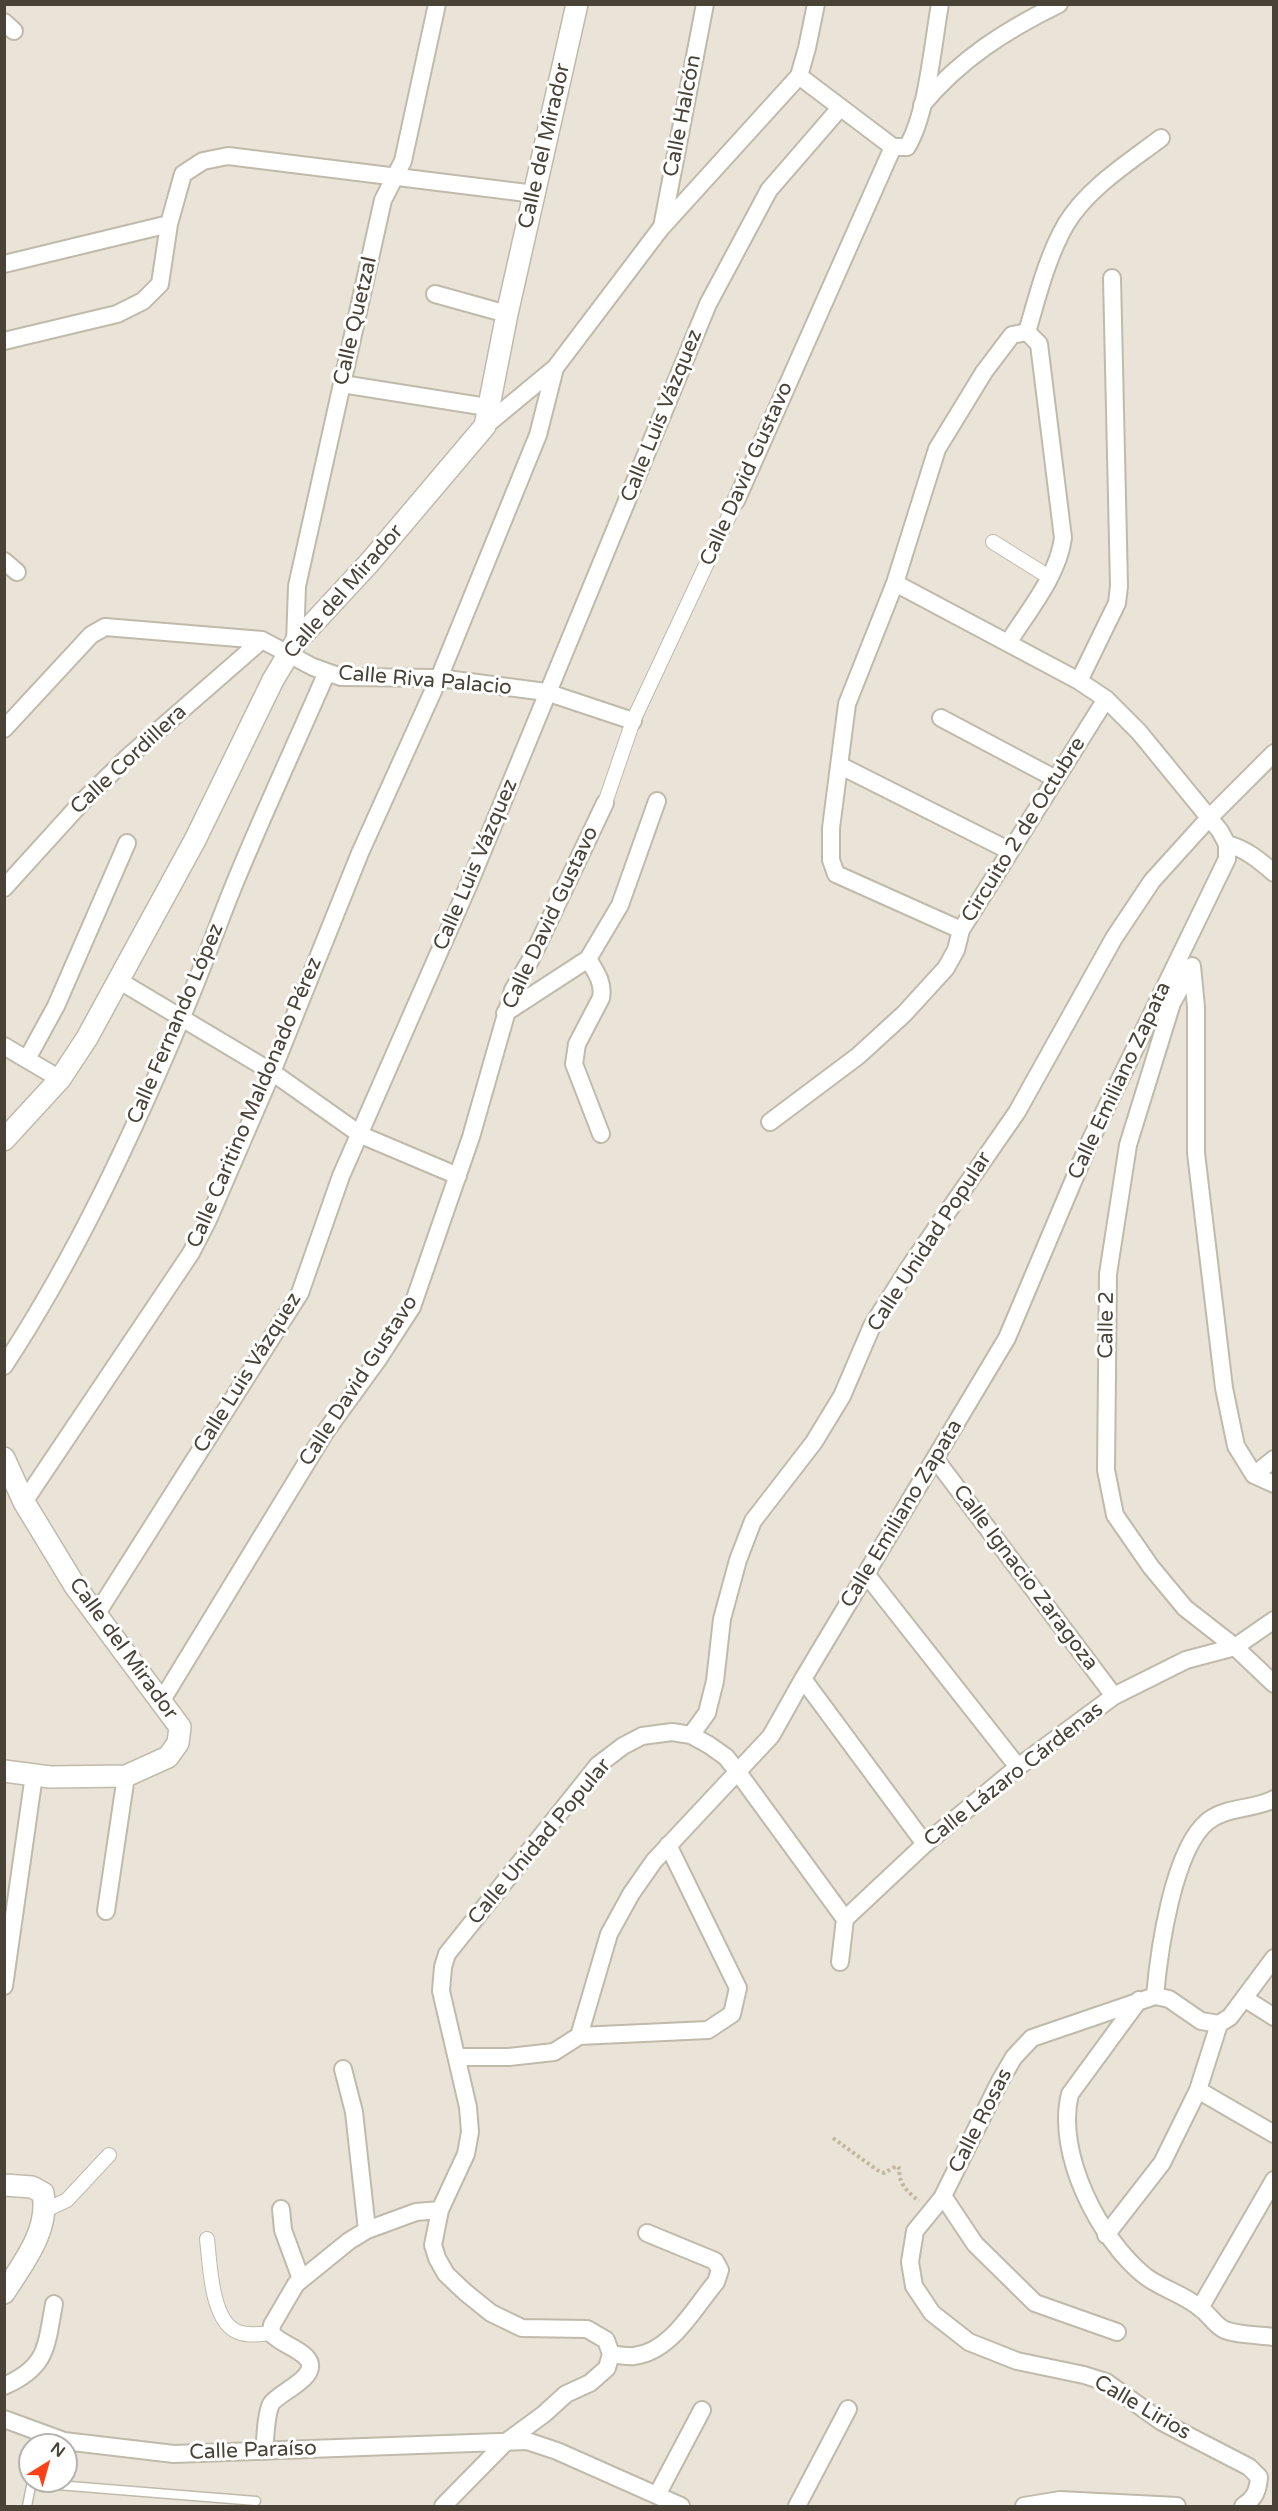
<!DOCTYPE html>
<html>
<head>
<meta charset="utf-8">
<style>
	body { margin:0 }
	#map { position:relative; width:1278px; height:2511px; overflow:hidden; background:#f5f1e9; font-family:"Varela Round",sans-serif }
	canvas { display:block }
	.frame { position:absolute; inset:0; border:6px solid #494237; pointer-events:none }
	.north { position:absolute; left:18px; top:2433px; width:60px; height:60px; box-sizing:border-box; background:#fff; border:2px solid #b6b3af; border-radius:50%; rotate:37deg; font-size:16px; font-weight:700; line-height:24px; text-align:center; color:#494237 }
	.north::after { content:''; display:block; margin:auto; width:21px; height:27px; background:#fe4116; clip-path:polygon(50% 0,100% 100%,50% 72%,0 100%) }
</style>
</head>
<body>
<div id="map">
<canvas width="1278" height="2511"></canvas>
<div class="frame"></div>
<div class="north">N</div>
</div>
<script>
const ctx = document.querySelector('canvas').getContext('2d');
ctx.lineJoin = 'round';
function fillPath(path, color) { ctx.fillStyle = color; ctx.fill(path, 'evenodd'); }
function stroke(path, color, width, dash) { ctx.strokeStyle = color; ctx.lineWidth = width; ctx.lineCap = dash ? 'butt' : 'round'; ctx.setLineDash(dash || []); ctx.stroke(path); }
function write(font, color, halo, rows, align = 'center') {
  ctx.font = font + ' "Varela Round",sans-serif'; ctx.lineWidth = 6; ctx.setLineDash([]); ctx.textBaseline = 'middle'; ctx.strokeStyle = halo; ctx.fillStyle = color; for (const [text, x, y, turn = 0] of rows) {
    ctx.save(); ctx.translate(x, y); ctx.rotate((+turn || 0) * Math.PI / 180); ctx.textAlign = isNaN(turn) ? turn : align; if (halo) ctx.strokeText(text, 0, 0); ctx.fillText(text, 0, 0); ctx.restore();
  }
}
fillPath(new Path2D(`
	M5,5H1273V2506H5ZM30,2445H66V2481H30Z`), '#e9e4d7');
const service = new Path2D(`
	M32,2483L256,2501
	M27,2506L32,2481`);
const pedestrian = new Path2D(`
	M993,542L1049,577
	M605,803L633,721L736,501
	M46,2210L67,2200L109,2155
	M207,2239C210,2264 211,2322 238,2332C248,2336 260,2334 271,2333`);
const minor = new Path2D(`
	M4,22L14,31
	M799,76L893,147H907C927,115 933,43 940,4
	M922,105C960,59 1006,30 1059,4
	M662,227L705,4
	M4,264L169,224
	M435,294L507,314
	M1027,332C1038,295 1047,257 1066,224C1088,188 1128,163 1161,138
	M4,341L117,314L143,301L160,284L169,224L183,174L203,161L228,156L535,194
	M342,384L487,407
	M485,426L555,368
	M736,501L893,147
	M4,561L17,572
	M295,643L297,586L383,200L403,161L437,4
	M1008,643C1028,611 1058,576 1063,538L1039,344L1027,332
	M1079,681L1117,603L1119,586L1112,278
	M941,718L1056,779
	M4,729L91,635L105,627L262,640L313,667L341,677L439,678L546,692L633,721
	M839,765L1010,851
	M1227,844C1246,849 1259,860 1274,873
	M4,888L83,801L129,756L262,640
	M961,930L836,874L831,860V828L847,704L895,583L937,449L984,372L1012,335L1027,332
	M588,959C596,972 604,983 601,998L577,1044L574,1064L601,1134
	M1192,966L1196,1007V1153L1224,1388L1236,1446L1254,1475L1274,1484
	M1192,967L1172,1003L1128,1145L1108,1274L1106,1470L1115,1515L1151,1567L1185,1608L1235,1647L1274,1684
	M118,980L272,1072L361,1135L458,1176
	M505,1013L588,959L620,905L657,801
	M4,1046L60,1079
	M27,1059L56,1006L127,843
	M770,1122L858,1056L904,1014L946,968L956,950L961,930L1106,699
	M4,1366C75,1258 131,1138 181,1019C201,973 217,926 236,880C265,810 297,741 327,672
	M936,1460L1114,1696
	M1254,1475L1274,1459
	M24,1502L191,1253L208,1220L272,1072L360,853L439,678L538,435L555,368L661,228L799,76L807,48L816,4
	M866,1574L1018,1767
	M96,1615L300,1293L341,1176L469,884L708,304L769,190L840,108
	M803,1679L925,1844
	M162,1700L326,1431L379,1358L412,1307L471,1137L513,990L531,959L605,803
	M691,1735L707,1713L715,1681L722,1619L738,1560L753,1521L814,1442L842,1396L872,1326L908,1269L1017,1112L1114,938L1152,881L1209,818L1274,753
	M106,1911L126,1776
	M845,1919L925,1844L1018,1767L1114,1696L1186,1660L1235,1647L1274,1620
	M840,1962L845,1919
	M4,1986L34,1775
	M1155,1996C1159,1951 1173,1849 1208,1821C1228,1806 1253,1810 1274,1799
	M1244,1998L1274,2017
	M1139,2000L1070,2094C1055,2153 1099,2239 1145,2276C1162,2289 1184,2294 1200,2308C1209,2314 1214,2324 1223,2329C1234,2335 1260,2335 1273,2337
	M1219,2024L1201,2021L1169,1999L1155,1996L1032,2038L1014,2057L1000,2081L942,2198L915,2231L910,2262L914,2286L932,2313L969,2342L1017,2361L1084,2375L1106,2382L1162,2422L1249,2467L1259,2477C1258,2491 1255,2498 1243,2506
	M579,2036L609,1934L631,1894L654,1861L771,1736L803,1679L1007,1338L1091,1139L1227,859V844L1220,831L1139,732L1106,699L1079,681L895,583
	M579,2036L708,2030L732,2014L738,1988L668,1845
	M457,2057H509L554,2052L579,2036
	M343,2069L354,2112L367,2230
	M1198,2090L1274,2134
	M943,2196L975,2244L1035,2303L1117,2332
	M281,2209L283,2230L301,2279
	M1106,2235L1162,2163L1198,2090L1219,2024L1230,2017L1274,1958
	M1200,2308L1274,2180
	M611,2354C618,2355 627,2357 634,2356C671,2352 694,2308 716,2282L720,2270L715,2261L647,2233
	M4,2386C48,2367 46,2346 54,2304
	M4,2419L64,2441L174,2454L527,2441L557,2451L681,2506
	M264,2451C266,2437 265,2417 271,2404C278,2392 324,2376 306,2357C296,2347 281,2344 271,2333L272,2325L296,2284L349,2241L367,2230L416,2212L440,2210
	M657,2495L702,2410
	M443,2506L506,2442L544,2414L566,2394L590,2383L607,2368L611,2354L606,2340L587,2329L522,2328L491,2313L465,2292L446,2274L437,2258L433,2245L440,2210L466,2154L470,2132L468,2107L441,1991L443,1967L447,1954L598,1765L623,1746L642,1736L672,1732L691,1735L709,1745L726,1757L737,1771L845,1919
	M797,2506L848,2409
	M1024,2506L1060,2500L1177,2506`);
const tertiary = new Path2D(`
	M4,1140L60,1079L87,1038L195,840L273,680L295,643L370,562L485,426L507,314L577,4
	M4,1458L24,1502L75,1586L180,1727L178,1743L168,1757L126,1776L50,1777L4,1771
	M4,2185L32,2187L43,2193C50,2230 23,2263 4,2293`);
stroke(service, '#c0baab', 11);
stroke(pedestrian, '#c0baab', 16);
stroke(minor, '#c0baab', 20);
stroke(tertiary, '#c0baab', 24);
stroke(new Path2D(`
	M833,2138L877,2170L884,2173L897,2166L900,2169C897,2183 909,2193 919,2201`), '#c3b69c', 4, [3, 3]);
stroke(service, '#fff', 8);
stroke(pedestrian, '#fff', 14);
stroke(minor, '#fff', 16);
stroke(tertiary, '#fff', 21);
write('21px', '#494237', '#fff', [
	["Calle Halcón",683,116,-79],
	["Calle del Mirador",545,146,-77],
	["Calle Quetzal",356,321,-77],
	["Calle Luis Vázquez",662,416,-68],
	["Calle David Gustavo",747,474,-66],
	["Calle del Mirador",344,592,-49],
	["Calle Riva Palacio",425,681,5],
	["Calle Cordillera",129,760,-43],
	["Circuito 2 de Octubre",1024,830,-58],
	["Calle Luis Vázquez",476,865,-67],
	["Calle David Gustavo",551,918,-65],
	["Calle Fernando López",176,1024,-67],
	["Calle Emiliano Zapata",1120,1081,-65],
	["Calle Caritino Maldonado Pérez",255,1103,-67],
	["Calle Unidad Popular",930,1242,-57],
	["Calle 2",1107,1325,-89],
	["Calle Luis Vázquez",248,1373,-58],
	["Calle David Gustavo",359,1381,-57],
	["Calle Emiliano Zapata",902,1514,-59],
	["Calle Ignacio Zaragoza",1025,1578,53],
	["Calle del Mirador",123,1649,54],
	["Calle Lázaro Cárdenas",1014,1775,-38],
	["Calle Unidad Popular",540,1842,-50],
	["Calle Rosas",981,2121,-63],
	["Calle Lirios",1142,2408,30],
	["Calle Paraíso",253,2451,-2]
]);
</script>
</body>
</html>
